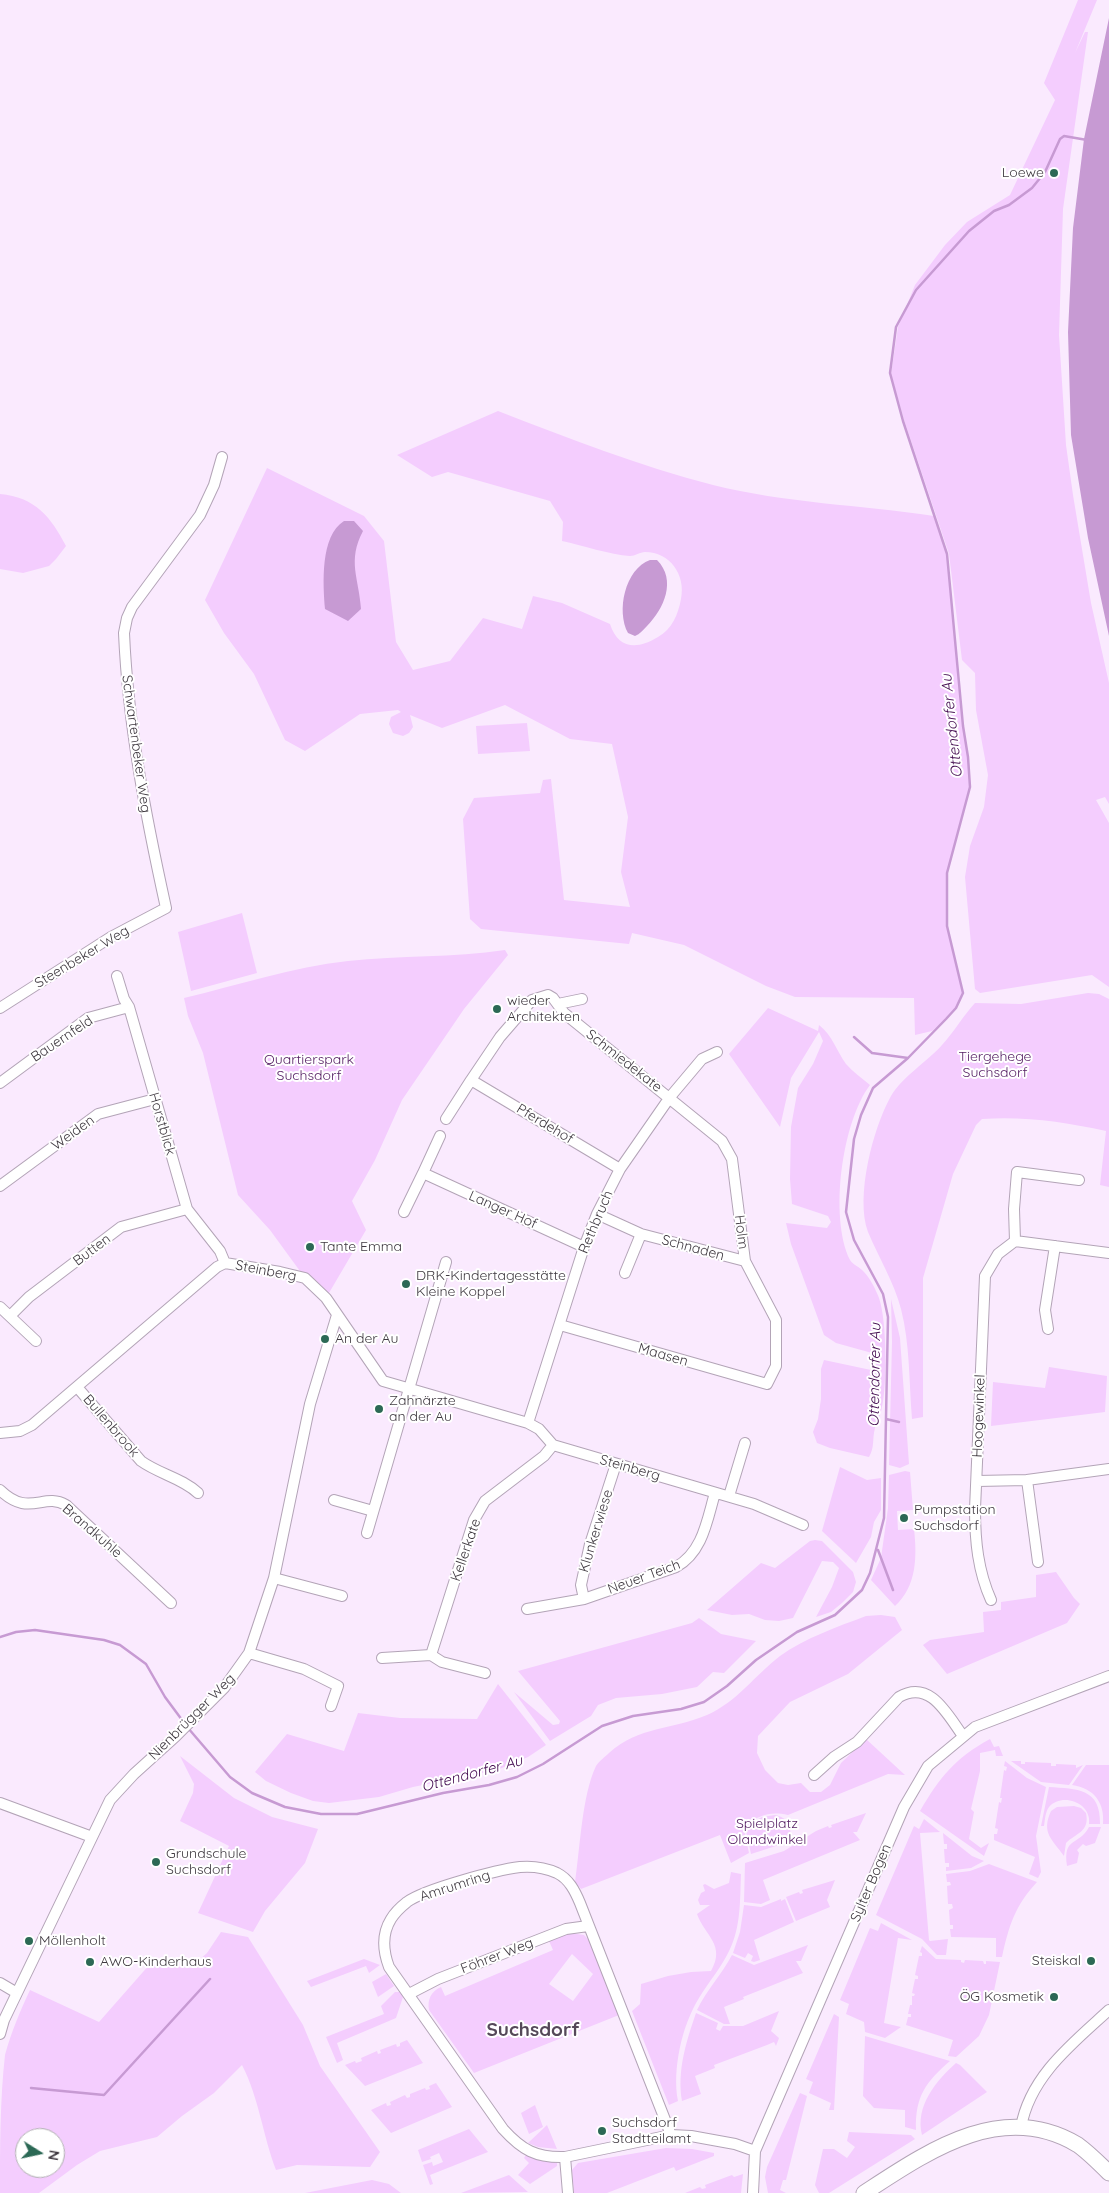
<!DOCTYPE html>
<html>
<head>
<meta charset="utf-8">
<style>
	body { margin:0 }
	#map { position:relative; width:1109px; height:2193px; overflow:hidden; background:#faeafe; font-family:Quicksand,sans-serif }
	canvas { display:block }
	.north { position:absolute; left:15px; top:2128px; width:50px; height:50px; box-sizing:border-box; background:#fff; border:1px solid #b2b0b3; border-radius:50%; rotate:100deg; font-size:14px; font-weight:700; line-height:20px; text-align:center; color:#3f3940 }
	.north::after { content:''; display:block; margin:auto; width:18px; height:22px; background:#2c6955; clip-path:polygon(50% 0,100% 100%,50% 72%,0 100%) }
</style>
</head>
<body>
<div id="map">
<canvas width="1109" height="2193"></canvas>
<div class="north">N</div>
</div>
<script>
const ctx = document.querySelector('canvas').getContext('2d');
ctx.lineJoin = 'round';
function fillPath(path, color) { ctx.fillStyle = color; ctx.fill(path, 'evenodd'); }
function stroke(path, color, width, dash) { ctx.strokeStyle = color; ctx.lineWidth = width; ctx.lineCap = dash ? 'butt' : 'round'; ctx.setLineDash(dash || []); ctx.stroke(path); }
function write(font, color, halo, rows, align = 'center') {
  ctx.font = font + ' Quicksand,sans-serif'; ctx.lineWidth = 4; ctx.setLineDash([]); ctx.textBaseline = 'middle'; ctx.strokeStyle = halo; ctx.fillStyle = color; for (const [text, x, y, turn = 0] of rows) {
    ctx.save(); ctx.translate(x, y); ctx.rotate((+turn || 0) * Math.PI / 180); ctx.textAlign = isNaN(turn) ? turn : align; if (halo) ctx.strokeText(text, 0, 0); ctx.fillText(text, 0, 0); ctx.restore();
  }
}
fillPath(new Path2D(`
	M1078,0H1097L1075,53L1085,32H1088L1063,209L1059,335L1066,445L1073,495L1091,603L1109,683V804L1105,797L1096,800L1109,823V987L1092,975L980,993L975,989L965,877L970,846L984,807L988,775L976,710L975,673L962,660L949,554L904,420L891,374L898,327L915,285L945,245L967,222L1010,195L1055,100L1044,83Z
	M498,411C568,438 639,466 713,485C785,503 861,505 934,516L947,554L963,726L968,757L970,787L947,873V926L963,993L956,1008L946,1019L932,1031L915,1035L914,998L795,997L766,986L684,945L632,933L629,944L481,929L470,919L463,819L474,798L540,793L543,780L551,779L564,900L630,907L621,872L628,817L612,744L570,739L505,705L442,728L410,715L413,727L409,733L403,736L393,733L389,724L391,717L401,712L398,710L360,714L305,751L285,740L254,674L224,633L205,600L267,468L364,516L384,541L396,642L413,670L450,661L483,618L522,629L533,596L562,603L610,624C618,649 637,650 658,637C672,629 678,615 681,599C686,575 670,552 645,552C640,552 635,556 630,556C610,555 582,545 562,541L563,522L550,501L448,472L432,477L397,455Z
	M0,494C35,497 51,517 66,546L56,559L49,566L23,573L0,569Z
	M527,723L530,751L478,754L476,726Z
	M242,913L257,973L191,991L178,932Z
	M505,950L508,955L464,1009L402,1100L375,1160L352,1201L366,1230L326,1298L305,1278L270,1230L238,1195L203,1053L188,1016L184,998C239,985 292,967 348,961C400,955 453,958 505,950Z
	M1088,993L1099,994L1109,999V1187L1100,1185L1106,1131C1065,1122 1024,1116 982,1119L976,1125L953,1174L923,1278V1417L912,1419C909,1382 910,1344 901,1309C894,1282 879,1258 868,1232C855,1197 873,1128 891,1096C903,1076 927,1062 942,1045C954,1032 963,1016 975,1003L1021,1004Z
	M768,1008L818,1031L819,1025C833,1036 836,1050 846,1064C853,1072 862,1078 870,1085C842,1122 829,1217 850,1260C853,1265 860,1267 864,1272C870,1278 876,1290 879,1298C887,1320 888,1393 880,1415C879,1419 876,1423 875,1428C872,1439 875,1447 869,1457L830,1448L817,1443L813,1432L818,1419L821,1399V1369L824,1360L871,1370L876,1365L877,1358L872,1353L836,1343L824,1335L791,1244L786,1223L827,1228L831,1222L828,1216L792,1204L790,1179L791,1127L798,1088L813,1064L823,1041L819,1032L791,1078L780,1127L729,1054Z
	M891,1299L900,1338L909,1464L900,1468L889,1465L892,1342Z
	M1049,1367L1107,1376L1105,1412L991,1426L993,1382L1045,1388Z
	M840,1467L867,1480L881,1478V1510L874,1522L871,1537L856,1563L822,1531Z
	M905,1471L910,1472L913,1510L897,1511L898,1530L914,1529C917,1556 917,1586 895,1606L871,1580L881,1558L888,1508L889,1475Z
	M815,1540L822,1541L853,1572L856,1582L853,1592L842,1603L831,1612L816,1617L832,1587L839,1568L833,1562L822,1561L793,1618L779,1621L765,1620L749,1614L732,1615L707,1610L761,1563L775,1568L810,1541Z
	M1056,1572L1074,1598L1080,1604L1067,1623L947,1674L923,1645L930,1640L984,1632L983,1612L1001,1610V1602L1036,1597V1575Z
	M866,1616L881,1615L895,1617L902,1630L848,1674L790,1702L758,1736L757,1753L765,1770L778,1783L788,1785L801,1783L810,1792H821L830,1785L841,1763L866,1739L905,1775L888,1774L788,1815C768,1811 761,1816 743,1825L749,1853L731,1863L720,1835L581,1889L575,1882C580,1849 582,1795 596,1766C599,1761 605,1757 609,1753C639,1726 672,1730 707,1715C737,1702 755,1675 780,1656C805,1638 837,1627 866,1616Z
	M699,1618L721,1634L756,1641L724,1673L713,1672L697,1687L662,1694L616,1698L598,1705L591,1716L550,1741L514,1692L553,1725L559,1724L560,1721L518,1671L692,1623Z
	M498,1684L546,1745L528,1757L497,1770L413,1787L379,1797L329,1803L313,1801L291,1793L266,1781L255,1772L287,1734L344,1751L358,1713L400,1718L477,1719Z
	M990,1739L994,1747L999,1746L1003,1756H996L995,1750L980,1753V1771L971,1809L974,1812L969,1839L981,1848L989,1843L984,1856L920,1811C940,1777 955,1758 990,1739Z
	M180,1756L234,1798L272,1817L318,1829L305,1863L265,1911L253,1932L198,1913L229,1846L180,1821L193,1793L194,1784Z
	M1005,1761L1027,1778L1046,1787L1036,1836L1041,1872L1038,1878L1029,1874L1035,1857L994,1840V1834H997L998,1829L995,1828L999,1802L1001,1803L1002,1798H1000L1004,1770L1006,1771L1007,1767L1004,1766Z
	M1011,1761H1021V1764H1025V1762L1051,1763V1766H1056V1764L1076,1765V1768L1083,1765L1069,1785L1041,1782Z
	M1086,1765H1109V1824H1103C1105,1803 1094,1788 1072,1785Z
	M1049,1787C1077,1789 1101,1788 1100,1824H1089C1092,1803 1062,1792 1049,1807C1045,1812 1045,1821 1044,1826H1041Z
	M1074,1806L1081,1808L1086,1813C1090,1832 1076,1833 1066,1843L1064,1856C1052,1839 1041,1833 1051,1811L1057,1807Z
	M866,1813L857,1832H853L860,1840L763,1880L770,1900L761,1904L744,1902L745,1863L784,1851L816,1831L828,1826L829,1828L832,1827L831,1825Z
	M775,1815C788,1818 790,1824 791,1837L779,1845L751,1854L745,1826L762,1817Z
	M924,1819L940,1832L920,1833L929,1940L930,1941L948,1939L946,1955H937L922,1939L876,1915L914,1826L919,1829Z
	M1089,1827H1101L1095,1843L1086,1846L1083,1844L1077,1850L1079,1853L1077,1863L1067,1866C1063,1836 1078,1847 1089,1827Z
	M943,1833L972,1856L984,1861L971,1868L946,1871V1867H949V1863H945L944,1849H947V1844H944Z
	M989,1864L1037,1882C1015,1906 1009,1925 1002,1957H996V1938L951,1937L950,1929H953V1925H950L949,1910L953,1908L952,1904H948L947,1886L951,1885L950,1882H947L946,1874L970,1871Z
	M731,1872L741,1874C740,1899 741,1926 730,1949C722,1967 709,1981 699,1998C682,2025 672,2070 678,2101L669,2105L632,2011L640,2004L641,1984L668,1976L691,1972L711,1971C726,1945 705,1936 697,1914L710,1905H700L698,1900L701,1893L705,1891L703,1885L705,1884L714,1889L729,1883Z
	M835,1880L827,1900L830,1907L796,1921L786,1897L799,1892L800,1894L803,1893L802,1890Z
	M781,1899V1901L785,1899L794,1922L754,1940L760,1960L754,1962L751,1961L753,1956L748,1953L745,1958L733,1953L740,1932L744,1905L761,1907Z
	M881,1923L912,1940L898,1938L884,2023L901,2027L885,2038L865,2032L864,2022L846,2014L849,2004L840,2000L870,1928L878,1931Z
	M221,1932L248,1937L303,2025L320,2066L380,2152L370,2167L297,2165L276,2170C263,2136 259,2098 242,2065L214,2093L182,2116L157,2137L100,2151L77,2165L39,2193H0C0,2148 0,2099 5,2055C11,2033 20,2011 30,1990L99,2022L150,1964L190,1968L207,1953ZM25,2138H55V2168H25Z
	M570,1933L584,1935L592,1943L619,2015L474,2073L429,2010C427,2000 431,1991 441,1987L445,1996L553,1950L549,1941ZM572,1954L593,1974L573,2001L549,1984Z
	M808,1945L801,1961H796L803,1973L743,1997L744,1999L724,2007L730,2024H724L697,2010C706,1991 722,1974 732,1955L754,1965Z
	M922,1946L936,1959L961,1960V1962L964,1963L965,1960L983,1961L984,1964H986V1961L1000,1962L989,2015L979,2036L956,2057L948,2056L953,2040L906,2025L908,2017H911V2014H908L910,2005H912V1996H914L915,1994L912,1993L915,1979H918V1976L915,1975L919,1956H922V1953L920,1952Z
	M364,1959L380,1965L369,1973L366,1966L311,1987L307,1981Z
	M386,1974L394,1986L378,1997L372,1982Z
	M395,1992H401L403,1997L396,2018L337,2043L343,2060L337,2063L326,2037L384,2014L381,2006Z
	M779,2011L771,2031L779,2038L776,2046L774,2042L767,2045L714,2065L715,2068L695,2076L701,2094L682,2101C677,2071 686,2042 696,2013L718,2023L716,2029L720,2031L723,2026H743Z
	M834,2014L839,2017L834,2110H829L831,2103L809,2093L813,2082L806,2079Z
	M865,2036L950,2061C926,2082 915,2096 916,2130L905,2127V2110L874,2108L863,2096Z
	M407,2040L423,2063L365,2086L345,2065L355,2061L356,2063L362,2061L361,2058L377,2051L378,2054L381,2053L380,2050L396,2044L397,2047L400,2046V2043Z
	M956,2063L960,2065L987,2092L922,2135C915,2106 936,2081 956,2063Z
	M436,2083L452,2107L391,2133L371,2110L386,2103L387,2106L391,2105L390,2102L405,2095L407,2098L410,2097V2094L425,2088L426,2090L430,2089L429,2086Z
	M800,2093L807,2096L786,2180H783L780,2190L786,2193H768L765,2177L767,2167Z
	M535,2105L543,2127L529,2134L521,2113Z
	M547,2125L557,2149L538,2147L528,2143Z
	M469,2129L488,2152L430,2175L433,2184L430,2185L423,2165L432,2162L433,2166L443,2162L439,2153L430,2157L431,2159L422,2162L418,2150Z
	M849,2132L911,2135L915,2139L829,2193H819L815,2185L823,2149H834L847,2158L855,2147L847,2141Z
	M666,2148L692,2149L714,2153V2156L676,2171L674,2167L607,2193H574L572,2170L578,2163Z
	M526,2155L557,2163V2166L530,2184L518,2175L529,2163L524,2158Z
	M743,2174L741,2193H685L700,2187L702,2189L706,2188L705,2185L732,2175L734,2177Z
	M509,2175L528,2192L461,2193Z
	M372,2180L389,2184L401,2193H305Z`), '#f4cdfe');
fillPath(new Path2D(`
	M1109,18V636L1088,538L1071,435L1068,332L1073,228L1084,139Z
	M344,521H354L363,531C347,561 359,578 361,609L348,621L325,609C323,584 320,536 344,521Z
	M650,560H657C677,580 664,609 647,626C643,630 640,634 635,636L628,633C616,611 625,569 650,560Z`), '#c79ad3');
stroke(new Path2D(`
	M854,1037L872,1053L908,1058
	M886,1419L899,1422
	M878,1550L893,1590
	M0,1637L16,1632L35,1630L104,1640L120,1645L146,1664L165,1697L185,1724
	M188,1728L230,1777L252,1793L285,1807L321,1814H357L443,1793L489,1785L517,1777L543,1764L602,1726L633,1716L681,1709L704,1702L727,1686L756,1660L797,1632L835,1615L862,1590L870,1573L884,1518L888,1317L883,1294L854,1240L846,1212L854,1139L861,1115L873,1088L908,1058L946,1019L956,1008L963,993L947,926V873L970,787L968,757L963,726L947,554L903,421L890,373L896,327L916,290L969,231L994,211L1009,205L1032,188L1045,172L1060,139L1064,136L1087,140
	M31,2088L104,2095L210,1979`), '#c79ad3', 2.5);
const street = new Path2D(`
	M117,976L124,999L129,1007L187,1209L220,1251L225,1263
	M558,1004L582,999
	M0,1008L111,937L166,908C146,817 128,726 124,633L127,618L132,607L200,515L214,485L222,457
	M471,1080L500,1037L532,1000L548,995L553,998L564,1013L722,1141L732,1159L745,1261L776,1320V1366L767,1384L560,1325
	M0,1083L88,1018L129,1007
	M446,1119L471,1080L620,1169
	M423,1173L440,1136
	M0,1186L98,1114L155,1099
	M404,1212L423,1173L584,1247
	M597,1214L641,1234L745,1261
	M1015,1241L1014,1209L1017,1172L1079,1180
	M625,1273L641,1234
	M0,1307L36,1341
	M10,1316L29,1297L121,1227L187,1209
	M1048,1329L1045,1310L1055,1246
	M77,1387L141,1461C159,1474 182,1478 198,1493
	M528,1423L584,1247L597,1214L620,1169L670,1097L702,1059L717,1052
	M0,1433L20,1431L32,1425L217,1267L225,1263L280,1272L305,1278L326,1298L383,1381L528,1423L539,1429L553,1445L754,1504L803,1525
	M1027,1480L1038,1562
	M977,1481L1027,1480L1109,1469
	M0,1490C29,1518 43,1492 66,1505L171,1603
	M729,1496L745,1443
	M334,1500L373,1511
	M367,1533L446,1262
	M274,1578L342,1596
	M584,1599L581,1585L590,1544L616,1464
	M991,1600C978,1571 975,1541 975,1509L985,1276L998,1254L1015,1241L1109,1253
	M527,1609L584,1599L676,1567C703,1552 707,1520 715,1493
	M249,1653L304,1669L338,1686L331,1706
	M382,1658L431,1655
	M485,1673L442,1662L431,1655L474,1520L485,1501L544,1456L553,1445
	M814,1775L834,1757L857,1742L899,1697C930,1679 947,1714 963,1736
	M0,1803L92,1837
	M0,1983L17,1993
	M409,1994L438,1979L566,1929L588,1926
	M0,2034L4,2020L110,1800L134,1774L176,1736L224,1688L249,1653L274,1578L310,1404L337,1315
	M1021,2127C1030,2076 1073,2043 1109,2010
	M671,2135L580,1903C575,1891 569,1879 557,1873C546,1868 532,1866 520,1867C496,1870 425,1889 407,1902C402,1906 394,1914 391,1919C381,1935 383,1951 389,1967L503,2129C522,2150 536,2158 565,2157L671,2135L691,2136L735,2144L755,2151
	M565,2157L568,2193
	M753,2193L755,2151L904,1807L928,1766L975,1727L1109,1676`);
const secondary = new Path2D(`
	M864,2193C927,2152 1002,2099 1078,2145C1089,2153 1099,2163 1109,2173`);
stroke(street, '#b3a4b7', 12);
stroke(secondary, '#b3a4b7', 17);
stroke(street, '#fff', 10);
stroke(secondary, '#fff', 15);
for (const [x, y, r, color] of [
	[1054,173,5,"#2c6955"],
	[497,1009,5,"#2c6955"],
	[310,1247,5,"#2c6955"],
	[406,1284,5,"#2c6955"],
	[325,1339,5,"#2c6955"],
	[379,1409,5,"#2c6955"],
	[904,1518,5,"#2c6955"],
	[156,1862,5,"#2c6955"],
	[29,1941,5,"#2c6955"],
	[1091,1961,5,"#2c6955"],
	[90,1962,5,"#2c6955"],
	[1054,1997,5,"#2c6955"],
	[602,2131,5,"#2c6955"]
]) { const dot = new Path2D(); dot.arc(x, y, r, 0, 2 * Math.PI); ctx.fillStyle = color; ctx.fill(dot); stroke(dot, '#fff', 2); }
write('14px', '#3f3940', '#fff', [
	["Loewe",1044,173,"right"],
	["wieder",507,1001],
	["Architekten",507,1017],
	["Tante Emma",320,1247],
	["DRK-Kindertagesstätte",416,1276],
	["Kleine Koppel",416,1292],
	["An der Au",335,1339],
	["Zahnärzte",389,1401],
	["an der Au",389,1417],
	["Pumpstation",914,1510],
	["Suchsdorf",914,1526],
	["Grundschule",166,1854],
	["Suchsdorf",166,1870],
	["Möllenholt",39,1941],
	["Steiskal",1081,1961,"right"],
	["AWO-Kinderhaus",100,1962],
	["ÖG Kosmetik",1044,1997,"right"],
	["Suchsdorf",612,2123],
	["Stadtteilamt",612,2139]
], 'left');
write('14px', '#3f3940', '#fff', [
	["Schwartenbeker Weg",136,744,82],
	["Steenbeker Weg",82,957,-31],
	["Bauernfeld",62,1039,-34],
	["Schmiedekate",624,1061,38],
	["Horstblick",162,1124,74],
	["Pferdehof",545,1124,31],
	["Weiden",73,1133,-36],
	["Langer Hof",503,1210,24],
	["Rethbruch",596,1222,-67],
	["Holm",741,1232,83],
	["Schnaden",693,1248,15],
	["Butten",92,1250,-37],
	["Steinberg",266,1271,11],
	["Maasen",663,1355,16],
	["Hoogewinkel",979,1416,-88],
	["Bullenbrook",111,1426,49],
	["Steinberg",630,1468,16],
	["Brandkuhle",92,1531,41],
	["Klunkerwiese",596,1531,-73],
	["Kellerkate",466,1550,-71],
	["Neuer Teich",644,1577,-20],
	["Nienbrügger Weg",192,1717,-45],
	["Sylter Bogen",871,1883,-67],
	["Amrumring",455,1886,-18],
	["Föhrer Weg",497,1956,-21]
]);
write('14px', '#572165', '#fff', [
	["Tiergehege",995,1057],
	["Suchsdorf",995,1073],
	["Quartierspark",309,1060],
	["Suchsdorf",309,1076],
	["Spielplatz",767,1824],
	["Olandwinkel",767,1840]
]);
write('italic 15px', '#440c51', '#fff', [
	["Ottendorfer Au",952,726,-96],
	["Ottendorfer Au",875,1375,-89],
	["Ottendorfer Au",472,1774,-15]
]);
write('bold 19px', '#554859', '#fff', [
	["Suchsdorf",533,2030]
]);
</script>
</body>
</html>
